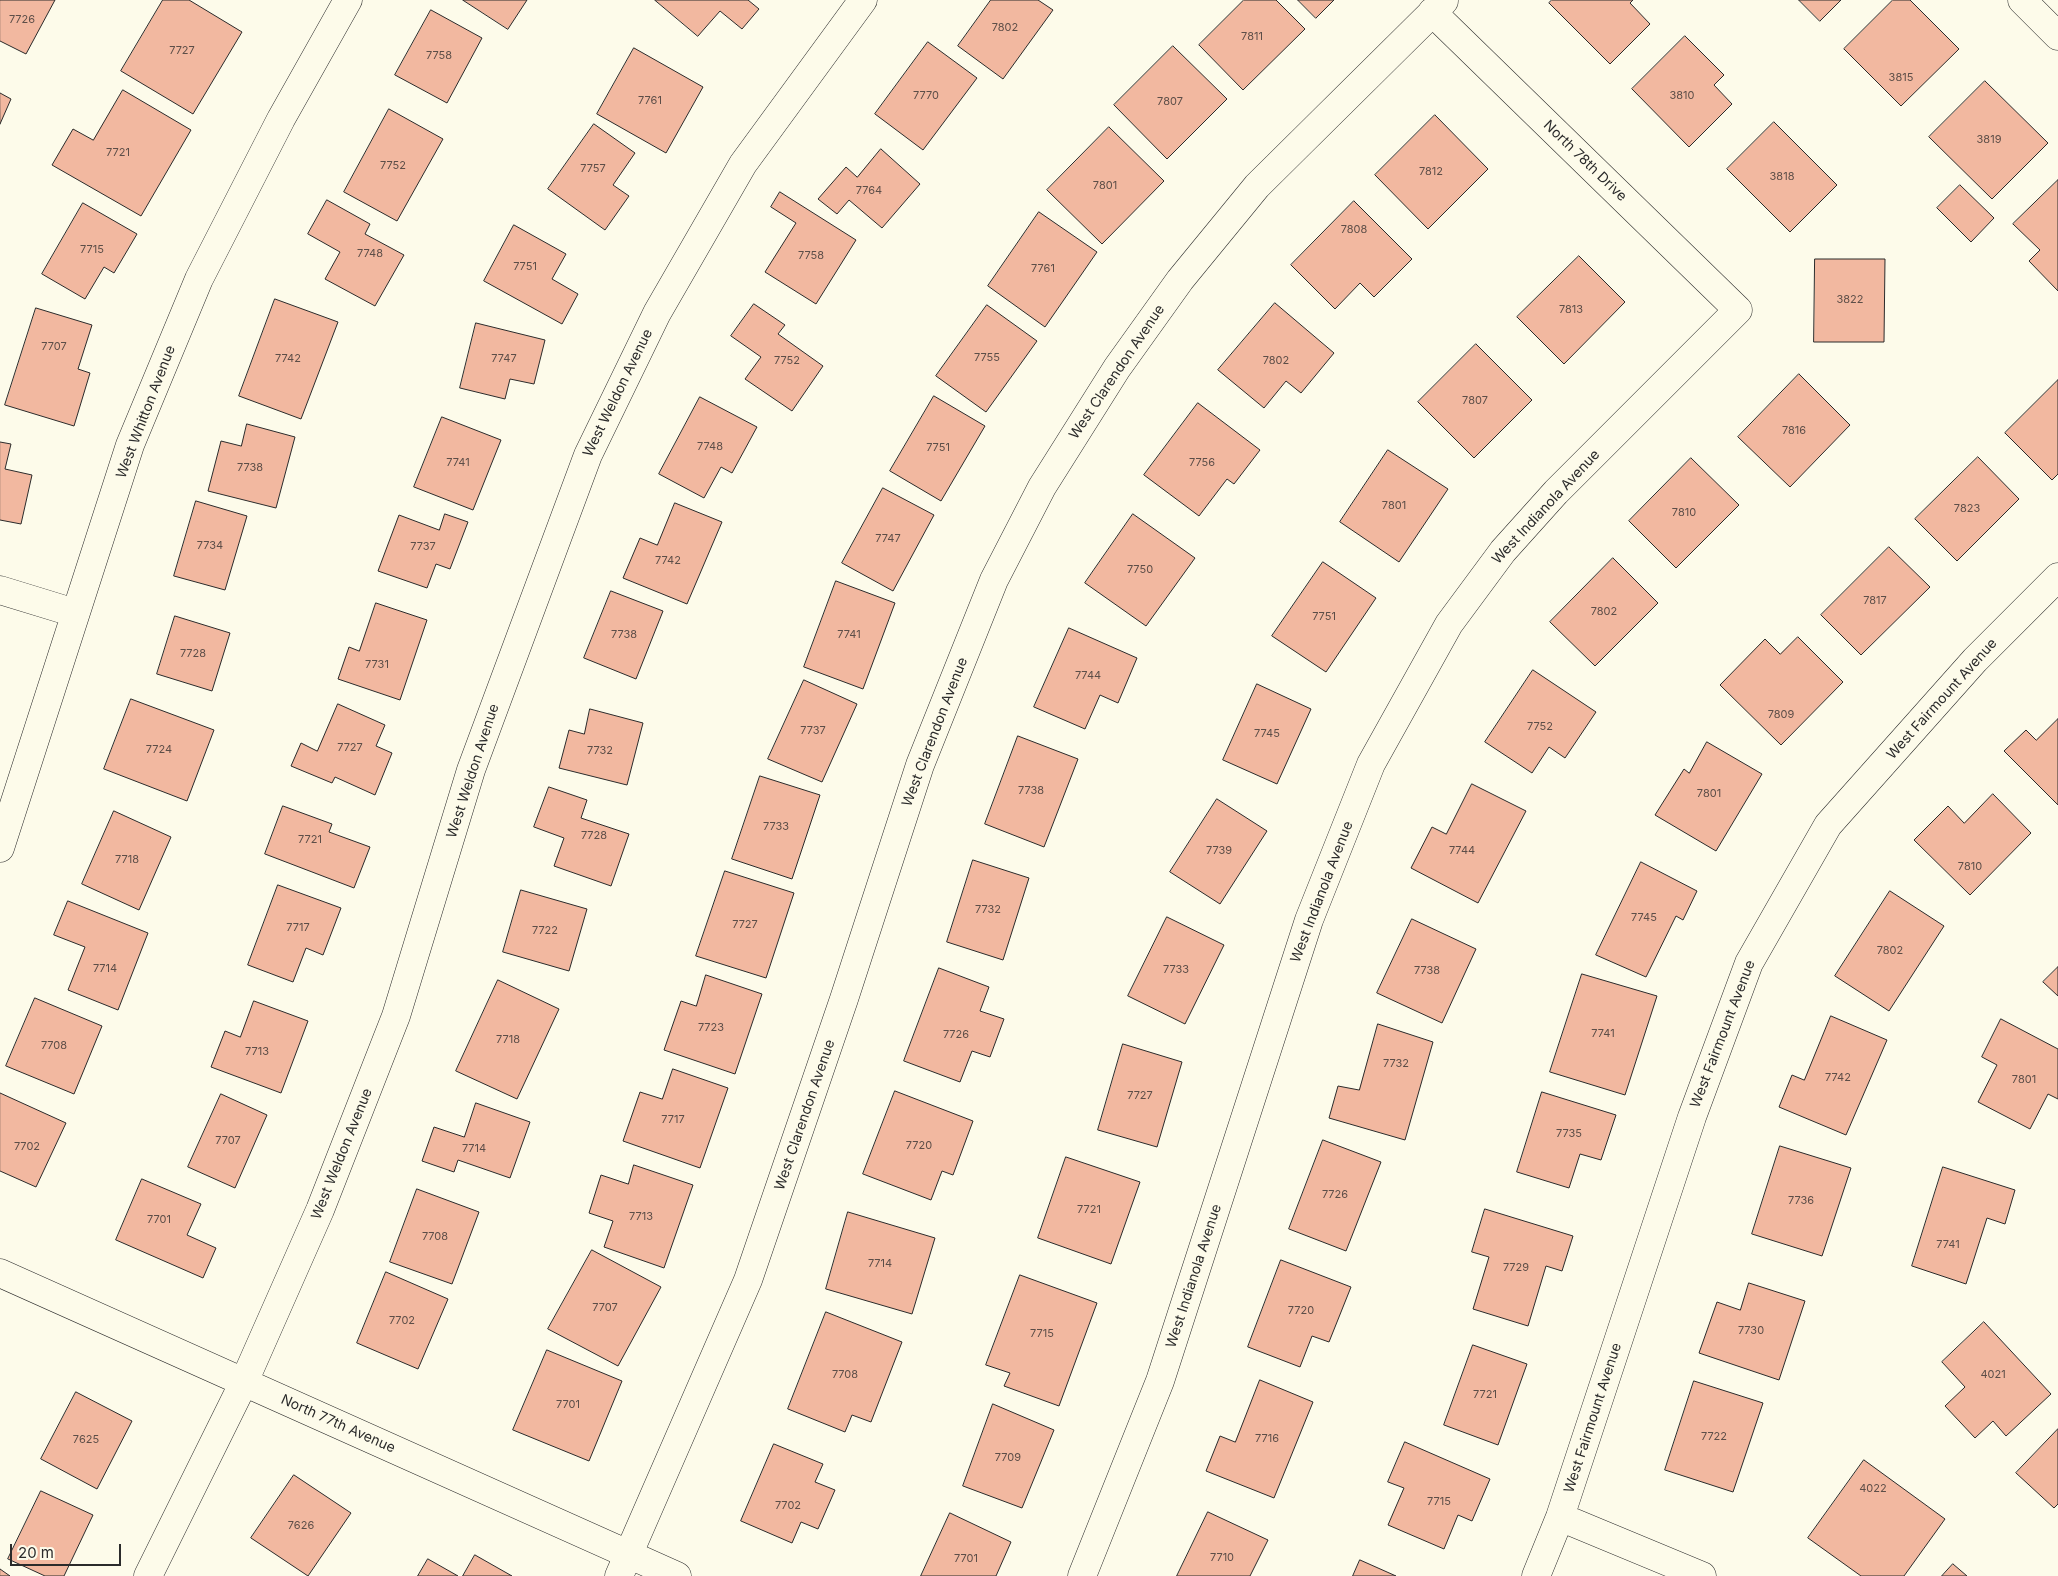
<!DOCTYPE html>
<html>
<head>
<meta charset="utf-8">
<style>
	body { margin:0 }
	#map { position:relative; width:2058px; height:1576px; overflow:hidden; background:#fdfbea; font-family:Inter,sans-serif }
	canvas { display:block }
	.scale { position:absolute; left:10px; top:1544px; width:111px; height:22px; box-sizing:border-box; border:2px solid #2b2b2b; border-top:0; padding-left:6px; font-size:15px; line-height:18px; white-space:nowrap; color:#2b2b2b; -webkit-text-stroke:4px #fdfbea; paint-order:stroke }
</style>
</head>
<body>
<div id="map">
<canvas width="2058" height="1576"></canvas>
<div class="scale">20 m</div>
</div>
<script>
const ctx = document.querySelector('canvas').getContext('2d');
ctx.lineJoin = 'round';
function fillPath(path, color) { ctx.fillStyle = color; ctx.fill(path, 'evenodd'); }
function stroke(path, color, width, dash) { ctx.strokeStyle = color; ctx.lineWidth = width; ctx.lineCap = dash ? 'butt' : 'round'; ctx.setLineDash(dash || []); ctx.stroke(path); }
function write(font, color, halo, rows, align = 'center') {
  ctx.font = font + ' Inter,sans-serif'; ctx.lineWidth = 4; ctx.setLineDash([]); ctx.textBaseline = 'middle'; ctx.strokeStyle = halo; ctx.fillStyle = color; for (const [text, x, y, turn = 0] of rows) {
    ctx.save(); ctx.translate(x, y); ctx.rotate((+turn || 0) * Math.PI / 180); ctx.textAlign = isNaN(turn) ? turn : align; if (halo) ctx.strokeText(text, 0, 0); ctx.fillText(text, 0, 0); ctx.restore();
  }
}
const building = new Path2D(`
	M0,0H55L26,54L0,41Z
	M163,0H189L242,32L193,114L121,71Z
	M463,0H527L508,29Z
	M655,0H748L759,9L742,29L720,11L698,36Z
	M991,0H1038L1053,10L1003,79L958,46Z
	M1244,0H1276L1305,29L1243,90L1199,45Z
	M1298,0H1334L1316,18Z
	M1552,0H1633L1630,3L1650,24L1610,64L1549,3Z
	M1799,0H1841L1820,21Z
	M1893,0H1910L1959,49L1901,106L1844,49Z
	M431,10L482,38L447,103L395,75Z
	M1685,36L1724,75L1714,85L1732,104L1689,147L1632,89Z
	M928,42L977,78L923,150L875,114Z
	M1173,46L1227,99L1167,159L1114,105Z
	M634,48L703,87L666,153L597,114Z
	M1985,81L2048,143L1992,199L1929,137Z
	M123,90L191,130L141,216L52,165L73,129L93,140Z
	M0,93L11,99L0,124Z
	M389,109L443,139L397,221L344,192Z
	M1435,115L1488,169L1428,229L1375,175Z
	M1774,122L1837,185L1790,232L1727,169Z
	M594,124L635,153L613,185L629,196L605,230L548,189Z
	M1109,127L1164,181L1102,244L1047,190Z
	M881,149L920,184L882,228L849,200L837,214L818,199L846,167L857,177Z
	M2058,180V291L2029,261L2040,250L2013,224Z
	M1960,185L1994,218L1971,242L1937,208Z
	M780,192L856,240L816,304L765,272L796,223L771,207Z
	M327,200L370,224L365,234L404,255L375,306L325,279L340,252L308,234Z
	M1354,201L1412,259L1374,297L1360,283L1335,309L1291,265Z
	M83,203L137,234L114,273L104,267L85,299L42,274Z
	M1039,212L1097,252L1045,327L988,286Z
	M514,225L566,254L552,279L578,294L562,324L484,281Z
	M1579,256L1625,302L1564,364L1517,317Z
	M1815,259H1885L1884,342H1814Z
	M275,299L338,322L301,419L239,396Z
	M1275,303L1334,353L1301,393L1286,381L1264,408L1218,370Z
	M754,304L785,325L778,334L823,366L792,411L745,379L761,357L731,336Z
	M987,305L1037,341L986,412L936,376Z
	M36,308L92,325L78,369L90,373L74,426L5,405Z
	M476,323L545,340L534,384L510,379L505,399L460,388Z
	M1476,344L1532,400L1474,458L1418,402Z
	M1799,374L1850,425L1790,487L1738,437Z
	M2058,380V474L2052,480L2005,433Z
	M934,396L985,426L941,501L890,471Z
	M700,397L757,427L732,473L721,467L704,498L659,474Z
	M1198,403L1260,450L1234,484L1227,479L1199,516L1144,475Z
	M442,417L501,440L473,510L414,487Z
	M247,424L295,437L276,508L208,491L221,441L241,446Z
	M0,442L11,444L5,469L32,475L21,524L0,520Z
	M1388,450L1448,489L1399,562L1340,522Z
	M1978,457L2019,499L1957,561L1915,519Z
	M1691,458L1739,505L1676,568L1629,521Z
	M883,488L934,515L893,591L842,563Z
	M196,501L247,516L225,590L174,576Z
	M675,503L722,522L687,604L623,578L640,538L657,545Z
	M445,514L468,522L450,569L436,564L427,588L378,571L399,515L439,530Z
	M1133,514L1195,558L1146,626L1085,583Z
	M1889,547L1930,587L1861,655L1821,615Z
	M1613,558L1658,603L1595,666L1550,622Z
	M1323,562L1376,598L1326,672L1272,636Z
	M836,581L895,603L863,689L804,667Z
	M611,591L663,611L636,679L584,658Z
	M376,603L427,620L400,700L338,679L349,647L359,651Z
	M175,616L230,633L212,691L157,674Z
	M1069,628L1137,658L1118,703L1100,695L1085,729L1034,707Z
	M1798,637L1843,682L1781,745L1720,685L1765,639L1780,654Z
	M1533,670L1596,712L1565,758L1549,747L1532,773L1485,742Z
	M804,680L857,704L822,782L768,759Z
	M1257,684L1311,709L1277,784L1223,760Z
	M131,699L214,730L187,801L104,769Z
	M338,704L385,725L376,746L392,753L375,795L335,777L332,783L291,766L301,743L317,751Z
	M590,709L643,723L627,785L559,768L569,730L584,734Z
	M2058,719V805L2004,751L2026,730L2036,740Z
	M1018,736L1078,759L1044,847L985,824Z
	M1707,742L1762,774L1716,851L1655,815L1684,769L1689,773Z
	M760,776L820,795L792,879L732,859Z
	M1472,784L1526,811L1478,903L1411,868L1432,827L1446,834Z
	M549,787L587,800L581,818L629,834L611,886L554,866L564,838L534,827Z
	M1993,794L2031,833L1970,895L1914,840L1948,806L1964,823Z
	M1217,799L1267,831L1220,904L1170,872Z
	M283,806L332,824L329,832L370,847L354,888L265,854Z
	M114,811L171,837L139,910L82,884Z
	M973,860L1029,878L1003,960L947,942Z
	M1641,862L1697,891L1683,920L1676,916L1646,977L1596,955Z
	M725,871L794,893L766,978L696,956Z
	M278,885L341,908L323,955L306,948L293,982L248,965Z
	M521,890L587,909L569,971L503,952Z
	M1890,891L1944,926L1889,1011L1835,976Z
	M68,901L148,933L118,1010L68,990L85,947L54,935Z
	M1167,917L1224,945L1185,1024L1128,996Z
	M1412,919L1476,949L1442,1023L1377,993Z
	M2058,967V996L2043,982Z
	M939,968L989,987L980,1011L1004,1019L990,1057L972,1051L960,1082L904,1061Z
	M1582,974L1657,996L1625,1095L1550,1072Z
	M706,975L762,994L735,1074L664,1050L681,1001L696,1006Z
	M498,980L559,1009L517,1099L456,1071Z
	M35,998L102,1026L74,1094L6,1066Z
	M254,1001L308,1021L281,1093L211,1067L225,1031L240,1037Z
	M1831,1016L1887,1040L1846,1135L1779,1107L1792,1075L1804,1080Z
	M2001,1019L2058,1049V1099L2048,1094L2030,1129L1978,1102L1997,1065L1982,1057Z
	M1378,1024L1433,1042L1405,1140L1329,1118L1338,1086L1359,1090Z
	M1123,1044L1182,1062L1157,1147L1098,1130Z
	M673,1069L728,1088L700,1168L623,1141L640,1092L662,1099Z
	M895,1091L973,1121L953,1175L942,1171L931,1200L863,1174Z
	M1542,1092L1616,1115L1601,1160L1580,1154L1569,1188L1517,1172Z
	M0,1093L66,1123L36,1187L0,1171Z
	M221,1094L267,1115L235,1188L188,1167Z
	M476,1103L530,1122L510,1178L458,1160L454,1172L422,1161L434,1127L464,1137Z
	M1323,1140L1381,1162L1346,1251L1289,1229Z
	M1780,1146L1851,1168L1822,1256L1752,1234Z
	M1066,1157L1140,1182L1111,1264L1038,1238Z
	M634,1165L693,1185L664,1268L604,1247L613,1221L589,1213L601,1175L628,1184Z
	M1943,1167L2015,1190L2005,1224L1987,1218L1966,1284L1912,1266Z
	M142,1179L201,1204L187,1235L216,1248L203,1278L116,1240Z
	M417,1189L479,1212L452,1284L390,1262Z
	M1485,1209L1573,1236L1562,1271L1546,1266L1528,1326L1473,1309L1489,1257L1472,1252Z
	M848,1212L935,1238L912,1314L826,1289Z
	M592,1250L661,1287L618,1366L548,1329Z
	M1281,1260L1351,1287L1329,1342L1312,1336L1300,1367L1248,1347Z
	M386,1272L448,1299L418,1369L357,1343Z
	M1020,1275L1097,1303L1059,1406L1004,1386L1010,1373L986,1365Z
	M1749,1283L1805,1301L1779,1380L1699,1353L1717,1302L1740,1310Z
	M826,1312L902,1342L871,1422L852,1415L845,1432L788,1409Z
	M1984,1322L2051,1394L2006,1436L1993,1421L1975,1438L1945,1406L1965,1387L1942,1362Z
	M1473,1345L1527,1364L1498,1445L1444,1425Z
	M547,1350L622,1381L589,1461L513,1430Z
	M1260,1380L1313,1402L1274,1498L1206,1471L1220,1436L1235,1442Z
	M1694,1381L1763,1403L1733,1492L1665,1470Z
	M76,1392L132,1421L97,1489L41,1459Z
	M993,1404L1054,1430L1022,1508L963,1486Z
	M2058,1429V1504L2054,1508L2016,1473Z
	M1405,1442L1490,1479L1472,1521L1458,1515L1444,1549L1388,1525L1404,1488L1388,1482Z
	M774,1444L823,1464L815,1482L835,1490L818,1529L801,1522L792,1543L741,1521Z
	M1864,1460L1945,1519L1904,1576H1861L1808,1538Z
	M294,1475L351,1513L308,1576L251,1538Z
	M41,1491L93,1515L64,1576H45L8,1559Z
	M1208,1512L1268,1540L1250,1576H1177Z
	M950,1513L1011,1542L996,1576H921Z
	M475,1555L512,1576H463Z
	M428,1559L458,1576H418Z
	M1360,1560L1396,1576H1353Z
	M1953,1564L1967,1576H1942Z
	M0,1569L10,1576H0Z`);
fillPath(building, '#f2b8a0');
stroke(building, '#2b2b2b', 1);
const minor = new Path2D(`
	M2022,0L2058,36
	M0,590L75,613
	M0,848L130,445L199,279L281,119L348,0
	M0,1273L677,1576
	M1560,1517L1702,1576
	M148,1576L244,1382L320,1210L396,1016L471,770L588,455L657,313L743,164L863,0
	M619,1576L748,1280L844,999L920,765L994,580L1042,487L1117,368L1180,280L1257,186L1444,1
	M1082,1576L1160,1381L1309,920L1371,764L1449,624L1503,551L1556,492L1738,310L1432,12
	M1536,1576L1560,1517L1692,1117L1749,963L1828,825L1975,660L2058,577`);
stroke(minor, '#2b2b2b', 29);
stroke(minor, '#fdfbea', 28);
write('11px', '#5d4e48', null, [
	["7726",22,20],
	["7802",1005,28],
	["7811",1252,37],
	["7727",182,51],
	["7758",439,56],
	["3815",1901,78],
	["7770",926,96],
	["3810",1682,96],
	["7761",650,101],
	["7807",1170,102],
	["3819",1989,140],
	["7721",118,153],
	["7752",393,166],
	["7757",593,169],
	["7812",1431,172],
	["3818",1782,177],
	["7801",1105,186],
	["7764",869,191],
	["7808",1354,230],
	["7715",92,250],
	["7748",370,254],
	["7758",811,256],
	["7751",525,267],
	["7761",1043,269],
	["3822",1850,300],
	["7813",1571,310],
	["7707",54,347],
	["7755",987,358],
	["7742",288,359],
	["7747",504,359],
	["7752",787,361],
	["7802",1276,361],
	["7807",1475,401],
	["7816",1794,431],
	["7748",710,447],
	["7751",938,448],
	["7741",458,463],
	["7756",1202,463],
	["7738",250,468],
	["7801",1394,506],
	["7823",1967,509],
	["7810",1684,513],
	["7747",888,539],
	["7734",210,546],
	["7737",423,547],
	["7742",668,561],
	["7750",1140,570],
	["7817",1875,601],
	["7802",1604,612],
	["7751",1324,617],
	["7738",624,635],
	["7741",849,635],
	["7728",193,654],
	["7731",377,665],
	["7744",1088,676],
	["7809",1781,715],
	["7752",1540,727],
	["7737",813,731],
	["7745",1267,734],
	["7727",350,748],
	["7724",159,750],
	["7732",600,751],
	["7738",1031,791],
	["7801",1709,794],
	["7733",776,827],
	["7728",594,836],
	["7721",310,840],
	["7739",1219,851],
	["7744",1462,851],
	["7718",127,860],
	["7810",1970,867],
	["7732",988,910],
	["7745",1644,918],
	["7727",745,925],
	["7717",298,928],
	["7722",545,931],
	["7802",1890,951],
	["7714",105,969],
	["7733",1176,970],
	["7738",1427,971],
	["7723",711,1028],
	["7741",1603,1034],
	["7726",956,1035],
	["7718",508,1040],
	["7708",54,1046],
	["7713",257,1052],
	["7732",1396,1064],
	["7742",1838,1078],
	["7801",2024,1080],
	["7727",1140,1096],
	["7717",673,1120],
	["7735",1569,1134],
	["7707",228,1141],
	["7720",919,1146],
	["7702",27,1147],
	["7714",474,1149],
	["7726",1335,1195],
	["7736",1801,1201],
	["7721",1089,1210],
	["7713",641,1217],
	["7701",159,1220],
	["7708",435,1237],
	["7741",1948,1245],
	["7714",880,1264],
	["7729",1516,1268],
	["7707",605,1308],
	["7720",1301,1311],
	["7702",402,1321],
	["7730",1751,1331],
	["7715",1042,1334],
	["7708",845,1375],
	["4021",1993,1375],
	["7721",1485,1395],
	["7701",568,1405],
	["7722",1714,1437],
	["7716",1267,1439],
	["7625",86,1440],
	["7709",1008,1458],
	["4022",1873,1489],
	["7715",1439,1502],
	["7702",788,1506],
	["7626",301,1526],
	["7710",1222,1558],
	["7701",966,1559]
]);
write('14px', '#2b2b2b', '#fdfbea', [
	["North 78th Drive",1585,161,44],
	["West Clarendon Avenue",1117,372,-56],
	["West Weldon Avenue",618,393,-64],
	["West Whitton Avenue",146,412,-69],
	["West Indianola Avenue",1546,507,-47],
	["West Fairmount Avenue",1942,699,-48],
	["West Clarendon Avenue",935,732,-69],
	["West Weldon Avenue",473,771,-72],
	["West Indianola Avenue",1322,892,-69],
	["West Fairmount Avenue",1723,1034,-69],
	["West Clarendon Avenue",805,1115,-71],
	["West Weldon Avenue",342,1154,-68],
	["West Indianola Avenue",1194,1276,-72],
	["West Fairmount Avenue",1593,1418,-72],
	["North 77th Avenue",338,1424,24]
]);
</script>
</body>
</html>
